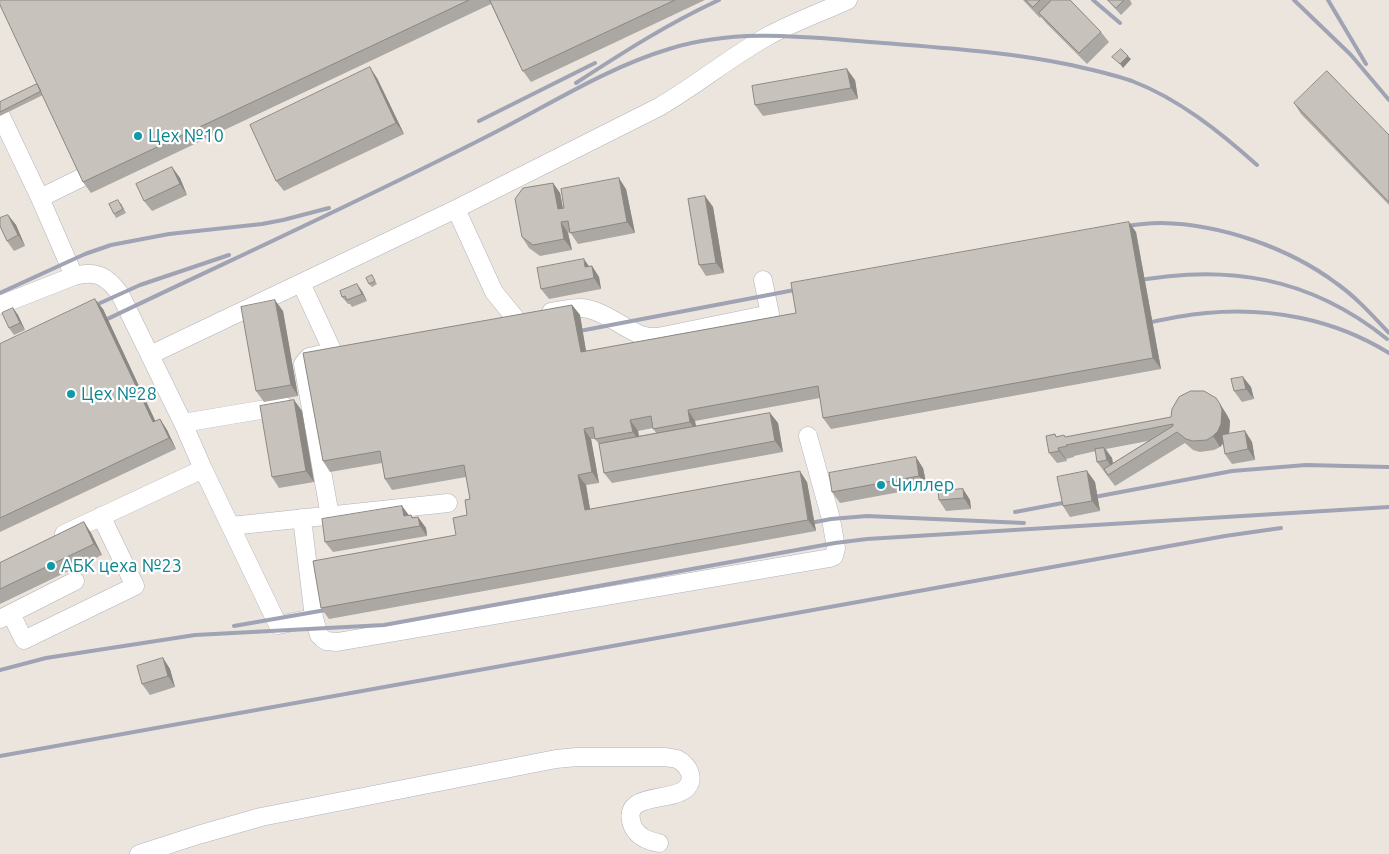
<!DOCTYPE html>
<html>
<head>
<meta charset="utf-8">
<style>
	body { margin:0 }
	canvas { display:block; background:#ece5dd }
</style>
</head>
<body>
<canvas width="1389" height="854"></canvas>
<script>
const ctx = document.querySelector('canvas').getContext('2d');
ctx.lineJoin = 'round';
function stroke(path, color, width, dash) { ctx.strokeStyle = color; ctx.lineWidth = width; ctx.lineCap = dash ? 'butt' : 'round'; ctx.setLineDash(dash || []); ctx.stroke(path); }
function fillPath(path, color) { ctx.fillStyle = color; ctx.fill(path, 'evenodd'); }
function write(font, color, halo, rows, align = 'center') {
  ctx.font = font + ' Ubuntu,sans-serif'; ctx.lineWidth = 4.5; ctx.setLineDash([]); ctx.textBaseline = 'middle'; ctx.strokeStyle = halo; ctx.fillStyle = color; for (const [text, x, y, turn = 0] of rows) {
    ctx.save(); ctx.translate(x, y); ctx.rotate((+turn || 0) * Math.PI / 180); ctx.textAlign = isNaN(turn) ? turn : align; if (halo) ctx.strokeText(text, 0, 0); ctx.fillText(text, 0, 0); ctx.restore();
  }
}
const minor = new Path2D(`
	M0,114L40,198L74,276
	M40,198L83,177
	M456,209L494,292L516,319
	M301,283L333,352
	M0,305L74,276C96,270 107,276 120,294L183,423L203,469L278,625L314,618
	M551,312C560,311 570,308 579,308C601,308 621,327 641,335L649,337H658L770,314L763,280
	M327,353L309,357L303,364L330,516
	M150,355L456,209L659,107C697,85 730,57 768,36C794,22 822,12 848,0
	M183,423L284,406
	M302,518L314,618L319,635L322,638L326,641L337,642L830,558L834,556L836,548L831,519L808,436
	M231,526L448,503
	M64,534L203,469
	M11,614L24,640L135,586L101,516
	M0,619L75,581
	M139,854L198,835L261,817L556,759L577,757H665C669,758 674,758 677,759C689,765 697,781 684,790C668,802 619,792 633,827C638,837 648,841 659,843`);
stroke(minor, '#b0b3bd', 19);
stroke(minor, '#fff', 18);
stroke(new Path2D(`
	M1093,0L1120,23
	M1294,0L1351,55L1389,100
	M1328,0L1366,64
	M576,83C622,53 669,23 719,0
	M479,121L595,63
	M1119,227C1133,225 1147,223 1161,223C1221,224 1289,248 1336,283C1356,297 1372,315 1389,333
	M1130,282C1226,263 1310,277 1387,339
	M0,293L85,254L111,245L169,234L262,224L283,220L329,208
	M87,309L140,285L229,255
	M95,325C222,264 350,206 476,142C540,111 602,69 669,49C739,27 812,38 883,43C946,48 1009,52 1071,65C1092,70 1112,74 1132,81C1179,99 1220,132 1257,165
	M1138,325C1160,320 1183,315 1206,313C1270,307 1334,319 1389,353
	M569,333L805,288
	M1015,512L1232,471L1306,465L1389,467
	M800,525L831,519L867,516L1024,523
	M234,626L337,608
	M0,670L46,658L195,635L384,625L835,543L867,539L1389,507
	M0,756L1225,536L1281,528`), '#a0a3b4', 4);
fillPath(new Path2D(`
	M0,0H705L531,82L523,71L491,4L91,193L83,182L43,95L0,116V102L37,84Z
	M1023,0H1070L1101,32L1109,42L1087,64L1046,23L1041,17L1040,18Z
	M1108,0H1130L1132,4L1121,15L1113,6Z
	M377,78L404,134L284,191L276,181Z
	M855,80L858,99L763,116L755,105Z
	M1294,103L1389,135V205L1301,114Z
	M172,167L180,178L187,195L152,211L144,201Z
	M553,183L560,193L563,208L626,189L635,233L578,244L570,232L568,233L572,250L540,256L529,248L522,237Z
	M705,196L713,207L724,273L706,276L699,265Z
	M121,203L126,213L116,218L114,214Z
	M8,215L16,225L25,246L14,251L7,241Z
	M1136,232L1161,369L831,429L823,418L820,398L695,421L696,426L770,413L778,423L783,452L612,483L604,473L599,444L595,439H591L599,483L586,485L590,509L807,482L816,531L329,619L321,608L456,535L467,515L470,499L466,477L392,490L385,479L382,463L330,472L323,461L572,305L580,315L586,351L796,313ZM653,428L656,433L639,436L638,431Z
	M589,266H592L599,277L601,289L549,299L541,289Z
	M374,279L377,284L372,287L369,284Z
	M362,291L367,301L352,307L350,304H348L342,297Z
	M13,308L18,315L25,330L14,335L9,328Z
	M103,309L155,421L160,419L167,430L176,449L0,532V344Z
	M283,311L298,396L264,402L256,391Z
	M1243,377L1251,387L1254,399L1242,402L1234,391Z
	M1216,398L1227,415L1230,421L1229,434L1245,431L1252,442L1255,460L1232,464L1225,454L1223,444L1220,447L1214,450L1200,452L1193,450L1185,443L1115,486L1097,462L1096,451L1074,456V457L1066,459L1067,461L1057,463L1049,453L1057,436L1066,437L1171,417ZM1148,441L1113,463L1112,458L1106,449Z
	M294,400L302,411L314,482L279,488L272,477Z
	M923,468L927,487L840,503L832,492Z
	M1087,471L1095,482L1100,511L1070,517L1063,506Z
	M963,489L970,500L971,509L946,511L939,500Z
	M402,506L409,515H411L413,518L418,517L426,528L427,536L333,552L325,542Z
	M84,522L91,533L102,555L0,604V563Z
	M163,658L170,669L175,687L150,695L142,684Z`), '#aba7a2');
fillPath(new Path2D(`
	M1128,56L1131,59L1123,68L1120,64Z
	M370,67L377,78L404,134L396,123Z
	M847,69L855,80L858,99L851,88Z
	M172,167L180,178L187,195L180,184Z
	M619,178L626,189L635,233L627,222Z
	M553,183L560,193L565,220L558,209Z
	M705,196L713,207L724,273L716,263Z
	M8,215L16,225L25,246L18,235Z
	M561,222L568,233L572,250L564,239Z
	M1129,222L1136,232L1161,369L1153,358Z
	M584,259L591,269L585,267Z
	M592,266L599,277L601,289L594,278Z
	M357,284L362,291L367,301L362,294Z
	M95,299L103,309L161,433L153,422Z
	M275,300L283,311L298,396L291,385Z
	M572,305L580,315L588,363L581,352Z
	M13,308L18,315L25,330L20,323Z
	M1243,377L1251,387L1254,399L1246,389Z
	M294,400L302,411L314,482L306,471Z
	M1220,404L1227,415L1230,421L1229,435L1225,441L1220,447L1213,436Z
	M688,410L695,421L697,433L690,422Z
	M770,413L778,423L783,452L775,441Z
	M160,419L167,430L176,449L169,438Z
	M630,420L638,431L640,443L633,432Z
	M584,429L591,439L599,483L592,472Z
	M1245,431L1252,442L1255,460L1248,449Z
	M1058,448L1066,459L1067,461L1059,451Z
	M1104,448L1112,458L1114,471L1107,460Z
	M916,457L923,468L927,487L919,476Z
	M800,471L807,482L816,531L808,520Z
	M1087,471L1095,482L1100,511L1092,501Z
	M578,475L586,485L592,521L585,510Z
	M963,489L970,500L971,509L964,498Z
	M402,506L409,516H404Z
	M418,517L426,528L427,536L420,526Z
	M84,522L91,533L102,555L94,544Z
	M163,658L170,669L175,687L168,676Z`), '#8b8884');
const building = new Path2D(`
	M0,0H469L83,182L0,5Z
	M490,0H675L523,71Z
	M1026,0H1040L1033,7Z
	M1052,0H1070L1101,32L1079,53L1039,13Z
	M1108,0H1124L1116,8Z
	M1121,49L1128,56L1120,64L1112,57Z
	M370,67L396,123L276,181L250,125Z
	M847,69L851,88L755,105L752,86Z
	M1327,71L1389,135V202L1294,103Z
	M37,84L41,91L0,112V102Z
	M172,167L180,184L144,201L136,184Z
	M619,178L627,222L570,233L568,221L561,222L564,239L533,245L522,237L515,199L523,188L553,183L558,209L564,208L561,189Z
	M705,196L716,263L699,265L688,199Z
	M118,200L123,209L114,214L109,204Z
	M8,215L18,235L7,241L0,226V218Z
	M1129,222L1153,358L823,418L818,386L688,410L690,422L653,429L651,416L630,420L633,432L595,439L593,427L584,429L592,472L578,475L585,510L800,471L808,520L321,608L313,561L456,535L453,518L467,515L465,500L470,499L464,465L385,479L380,451L323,461L303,353L572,305L581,352L796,313L791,283Z
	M584,259L585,267L592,266L594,278L541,289L537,268Z
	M372,275L375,281L369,284L366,278Z
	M357,284L362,294L347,300L345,296L342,297L340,291Z
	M95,299L153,422L160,419L169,438L0,518V344Z
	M275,300L291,385L256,391L241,307Z
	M13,308L20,323L9,328L2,313Z
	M1243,377L1246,389L1234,391L1231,379Z
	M1191,391H1204L1216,398L1220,404L1222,410L1221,424L1218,431L1213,436L1207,440L1193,441L1186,439L1177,432L1108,475L1104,469L1173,426V424L1066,445L1067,446L1058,448L1059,451L1049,453L1046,436L1055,434L1056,437L1064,435L1065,437L1171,417L1172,409L1179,397Z
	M294,400L306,471L272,477L260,406Z
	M770,413L775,441L604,473L599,444Z
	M1245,431L1248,449L1225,454L1222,435Z
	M1104,448L1107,460L1097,462L1095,449Z
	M916,457L919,476L832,492L829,473Z
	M1087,471L1092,501L1063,506L1057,477Z
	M963,489L964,498L939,500L938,491Z
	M402,506L404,516L411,515L412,518L418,517L420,526L325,542L322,519Z
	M84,522L94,544L0,589V563Z
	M163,658L168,676L142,684L137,666Z`);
fillPath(building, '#c7c2bc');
stroke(building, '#8b8884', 1);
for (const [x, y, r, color] of [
	[138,136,5,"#0f9aa8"],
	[71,394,5,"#0f9aa8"],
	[881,485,5,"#0f9aa8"],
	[51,566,5,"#0f9aa8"]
]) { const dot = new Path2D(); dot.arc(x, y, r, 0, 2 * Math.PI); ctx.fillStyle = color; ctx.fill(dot); stroke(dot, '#fff', 2); }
write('18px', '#0d838f', '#fff', [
	["Цех №10",148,136],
	["Цех №28",81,394],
	["Чиллер",891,485],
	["АБК цеха №23",61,566]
], 'left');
</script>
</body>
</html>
